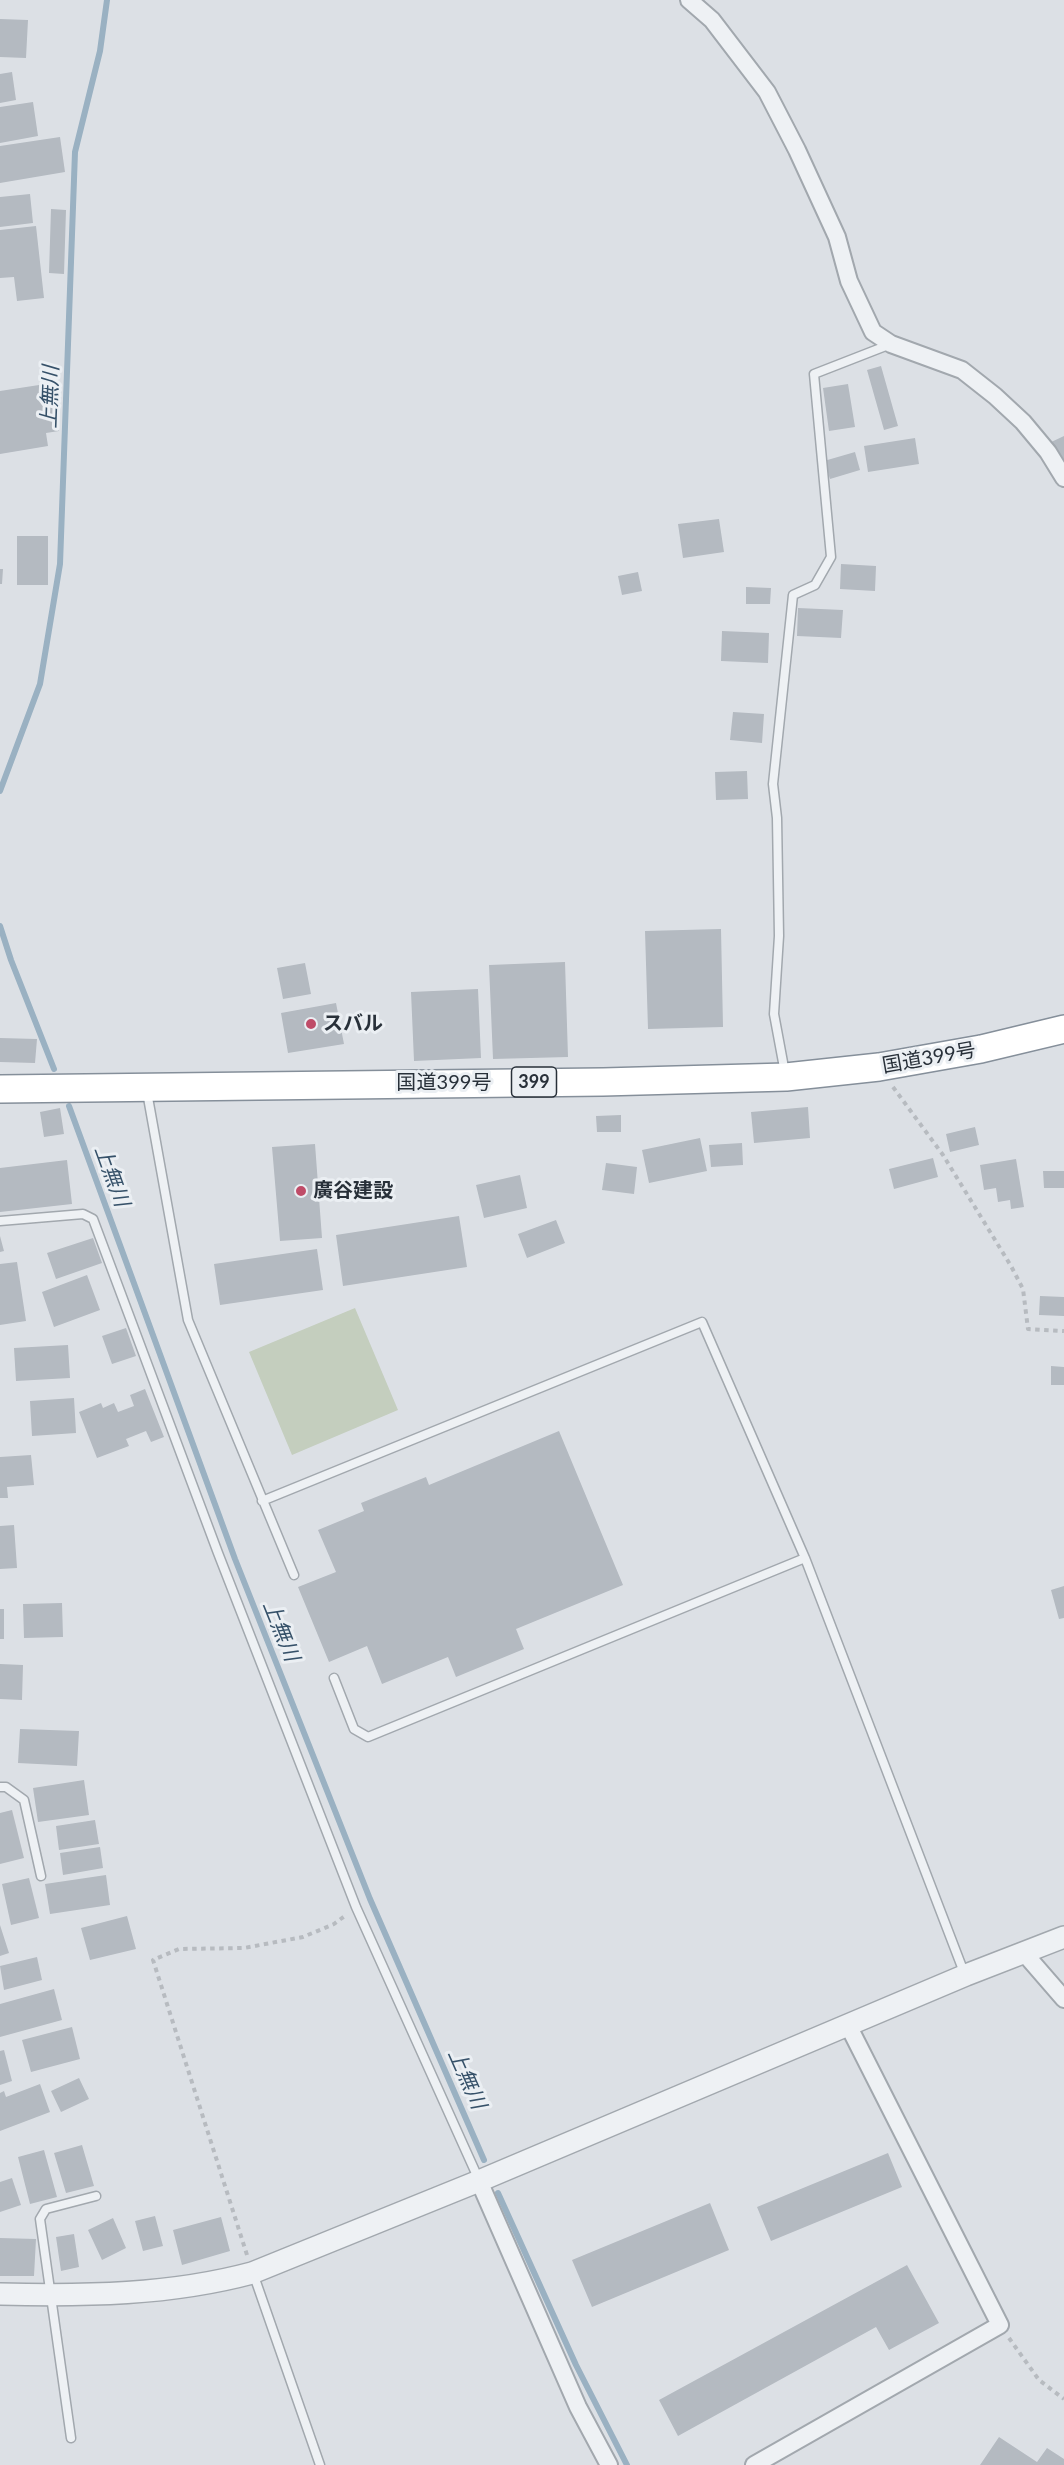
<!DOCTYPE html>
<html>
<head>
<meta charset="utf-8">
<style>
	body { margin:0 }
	canvas { display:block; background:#dce0e5 }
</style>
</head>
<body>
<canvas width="1064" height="2465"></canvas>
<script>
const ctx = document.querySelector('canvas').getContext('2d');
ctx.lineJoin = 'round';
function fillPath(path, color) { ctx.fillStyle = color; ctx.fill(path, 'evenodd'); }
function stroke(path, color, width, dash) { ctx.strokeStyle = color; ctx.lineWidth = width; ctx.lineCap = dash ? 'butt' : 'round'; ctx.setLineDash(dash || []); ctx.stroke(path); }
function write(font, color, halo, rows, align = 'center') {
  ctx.font = font + ' Lato,"Noto Sans JP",sans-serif'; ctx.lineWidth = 6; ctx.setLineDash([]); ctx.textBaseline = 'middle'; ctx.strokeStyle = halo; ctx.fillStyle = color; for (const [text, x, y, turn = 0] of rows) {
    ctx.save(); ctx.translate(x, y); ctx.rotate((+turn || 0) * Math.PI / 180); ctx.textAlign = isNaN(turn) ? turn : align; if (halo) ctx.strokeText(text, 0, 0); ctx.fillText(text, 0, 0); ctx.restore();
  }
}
fillPath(new Path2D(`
	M355,1308L398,1410L292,1455L249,1352Z`), '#c4cebe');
stroke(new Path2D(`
	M0,791L40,684L60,564L75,152L100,51L107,0
	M0,926L11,960L54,1069
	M69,1106L235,1559L370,1899L484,2160
	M498,2193L576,2365L627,2465`), '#9ab1c2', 6);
fillPath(new Path2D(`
	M0,19L28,20L26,58L0,57Z
	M12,72L16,100L0,103V74Z
	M33,102L38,136L0,143V107Z
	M60,137L65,172L0,183V146Z
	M30,194L33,223L0,227V197Z
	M51,209L66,210L64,274L49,273Z
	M36,226L44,298L17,301L14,277L0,278V230Z
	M881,366L898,426L884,430L867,370Z
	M52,383L59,431L46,433L48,446L0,454V391Z
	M848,384L855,427L829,431L823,388Z
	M1064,436V473L1047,444Z
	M915,438L919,464L868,472L864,446Z
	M855,452L860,470L830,479L824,461Z
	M719,519L724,552L683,558L678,524Z
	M17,536H48V585H17Z
	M841,564L876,566L875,591L840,589Z
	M0,569H3L2,584H0Z
	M638,572L642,591L622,595L618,576Z
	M746,587L771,588L770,604H746Z
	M798,608L843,610L841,638L797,636Z
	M722,631L769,633L768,663L721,661Z
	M733,712L764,714L762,743L730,740Z
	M747,771L748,799L716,800L715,772Z
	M721,929L723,1027L648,1029L645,931Z
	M565,962L568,1057L493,1059L489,965Z
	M305,963L311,994L283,999L277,968Z
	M478,989L481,1058L414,1061L411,992Z
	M336,1003L344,1044L288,1053L281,1013Z
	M0,1038L37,1039L35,1063L0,1062Z
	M808,1107L810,1138L754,1143L751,1112Z
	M60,1108L64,1134L44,1137L40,1112Z
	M621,1115V1132H597L596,1116Z
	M975,1127L979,1145L950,1152L946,1134Z
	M700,1138L707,1171L649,1183L642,1150Z
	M742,1143L743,1165L711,1167L709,1145Z
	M315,1144L322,1238L280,1241L272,1147Z
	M933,1158L938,1177L894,1189L889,1169Z
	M1016,1159L1024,1207L1011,1209L1010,1200L998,1202L996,1188L984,1190L980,1165Z
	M67,1160L72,1204L0,1212V1168Z
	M606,1163L637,1167L634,1194L602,1190Z
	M1043,1171H1064V1188H1044Z
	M520,1175L527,1208L484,1218L476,1185Z
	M459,1216L467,1267L343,1286L336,1235Z
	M556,1220L565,1243L527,1258L518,1234Z
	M0,1236L4,1251L0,1252Z
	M93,1238L102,1263L56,1279L47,1253Z
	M317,1249L323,1290L220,1305L214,1264Z
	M17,1262L26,1321L0,1325V1264Z
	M87,1275L100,1310L54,1327L42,1292Z
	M1040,1296L1064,1297V1316L1039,1315Z
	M126,1328L136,1356L112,1364L102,1336Z
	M68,1345L70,1378L16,1381L14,1348Z
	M1051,1366L1064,1367V1385H1051Z
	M145,1389L164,1437L151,1442L146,1431L126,1439L129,1446L97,1458L79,1412L101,1403L103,1408L114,1403L118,1412L134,1406L130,1395Z
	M74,1398L76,1433L32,1436L30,1401Z
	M559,1431L623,1585L516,1629L524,1649L456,1677L448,1657L382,1684L367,1646L329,1662L298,1587L336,1572L318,1530L364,1511L361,1503L426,1477L429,1485Z
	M31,1455L34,1485L7,1487L8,1498H0V1457Z
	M14,1525L17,1568L0,1569V1526Z
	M1064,1586V1618L1059,1619L1051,1590Z
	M62,1603L63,1637L24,1638L23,1604Z
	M0,1609H4V1639H0Z
	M0,1664L23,1665L22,1700L0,1699Z
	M20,1729L79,1731L77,1766L18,1763Z
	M84,1780L89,1815L38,1822L33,1788Z
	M12,1810L24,1858L0,1864V1813Z
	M95,1820L99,1844L59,1850L56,1826Z
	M100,1847L103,1868L63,1875L60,1853Z
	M106,1875L110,1905L50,1914L45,1884Z
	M29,1878L39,1918L11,1925L2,1884Z
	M127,1916L136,1949L90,1960L81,1928Z
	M0,1925L9,1953L0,1956Z
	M37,1957L42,1980L4,1990L0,1966Z
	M54,1989L62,2020L0,2037V2004Z
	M72,2027L80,2059L31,2072L22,2040Z
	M4,2050L12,2081L0,2085V2051Z
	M79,2078L89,2099L61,2112L51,2091Z
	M40,2084L50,2112L0,2131V2093L4,2091L6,2097Z
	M82,2145L94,2186L66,2193L54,2153Z
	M44,2150L57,2197L30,2204L18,2157Z
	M888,2153L902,2187L771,2241L757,2207Z
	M12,2178L21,2205L0,2212V2182Z
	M710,2203L729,2250L592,2307L572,2260Z
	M155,2216L163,2246L143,2251L135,2221Z
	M221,2217L230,2251L182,2265L173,2230Z
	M113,2218L126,2248L102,2260L88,2230Z
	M74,2234L79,2267L61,2271L56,2237Z
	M0,2238L36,2239L34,2276H0Z
	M907,2265L939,2323L889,2350L876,2327L678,2436L659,2400Z
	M999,2437L1037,2462L1047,2448L1064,2459V2465H980Z`), '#b4bac1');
const service = new Path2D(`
	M785,1073L774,1014L779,936L777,818L773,784L793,595L815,585L831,557L814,374L891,344
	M147,1092L188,1320L294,1575
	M0,1221L83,1214L93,1219L218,1553L356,1907L479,2180
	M262,1501L702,1322L805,1558L965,1975
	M334,1678L354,1729L368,1737L805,1558
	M0,1787H6L24,1800L41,1876
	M253,2273L320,2465
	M71,2438L40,2219L46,2209L96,2196`);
const minor = new Path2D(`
	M689,0L712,20L767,92L797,150L837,237L849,281L873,332L891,344L962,370L995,396L1023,422L1048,452L1064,478
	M1025,1954L1064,1999
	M479,2181L578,2407L609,2465
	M754,2465L1000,2325L848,2025`);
const tertiary = new Path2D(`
	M0,2294C85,2296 170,2295 252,2273L479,2181L966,1975L1064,1937`);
const trunk = new Path2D(`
	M0,1089L603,1082L786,1077L879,1067L981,1049L1064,1029`);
stroke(service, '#a2a8ae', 11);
stroke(minor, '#a2a8ae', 20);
stroke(tertiary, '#a2a8ae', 24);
stroke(trunk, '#858f9a', 30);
stroke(new Path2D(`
	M893,1087L943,1155L1011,1266L1023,1289L1028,1329L1064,1331
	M247,2255L153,1960L179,1949L244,1948L303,1937L334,1924L346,1915
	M1009,2338L1039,2380L1064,2399`), '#b7bbc0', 4, [4.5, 4.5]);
stroke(service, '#eef1f4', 8);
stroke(minor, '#eef1f4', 16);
stroke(tertiary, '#eef1f4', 21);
stroke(trunk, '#fff', 27);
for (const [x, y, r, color] of [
	[311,1024,6,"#bf4c68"],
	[301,1191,6,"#bf4c68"]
]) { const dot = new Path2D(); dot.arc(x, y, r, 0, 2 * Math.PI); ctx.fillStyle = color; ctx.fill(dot); stroke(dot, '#ebeff3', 2); }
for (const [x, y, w] of [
	[534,1082,45]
]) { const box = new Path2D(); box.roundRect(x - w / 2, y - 15, w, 30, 4.5); ctx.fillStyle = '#ebeff3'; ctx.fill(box); stroke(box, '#283039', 1.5); }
write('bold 18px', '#283039', null, [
	["399",534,1082]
]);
write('bold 20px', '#283039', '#ebeff3', [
	["スバル",323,1024],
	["廣谷建設",313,1191]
], 'left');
write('20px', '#283039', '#ebeff3', [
	["国道399号",929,1058,-10],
	["国道399号",444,1083]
]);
write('italic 21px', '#365169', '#ebeff3', [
	["上無川",50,397,-88],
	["上無川",112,1176,70],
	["上無川",281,1631,68],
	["上無川",467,2079,66]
]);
</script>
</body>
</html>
